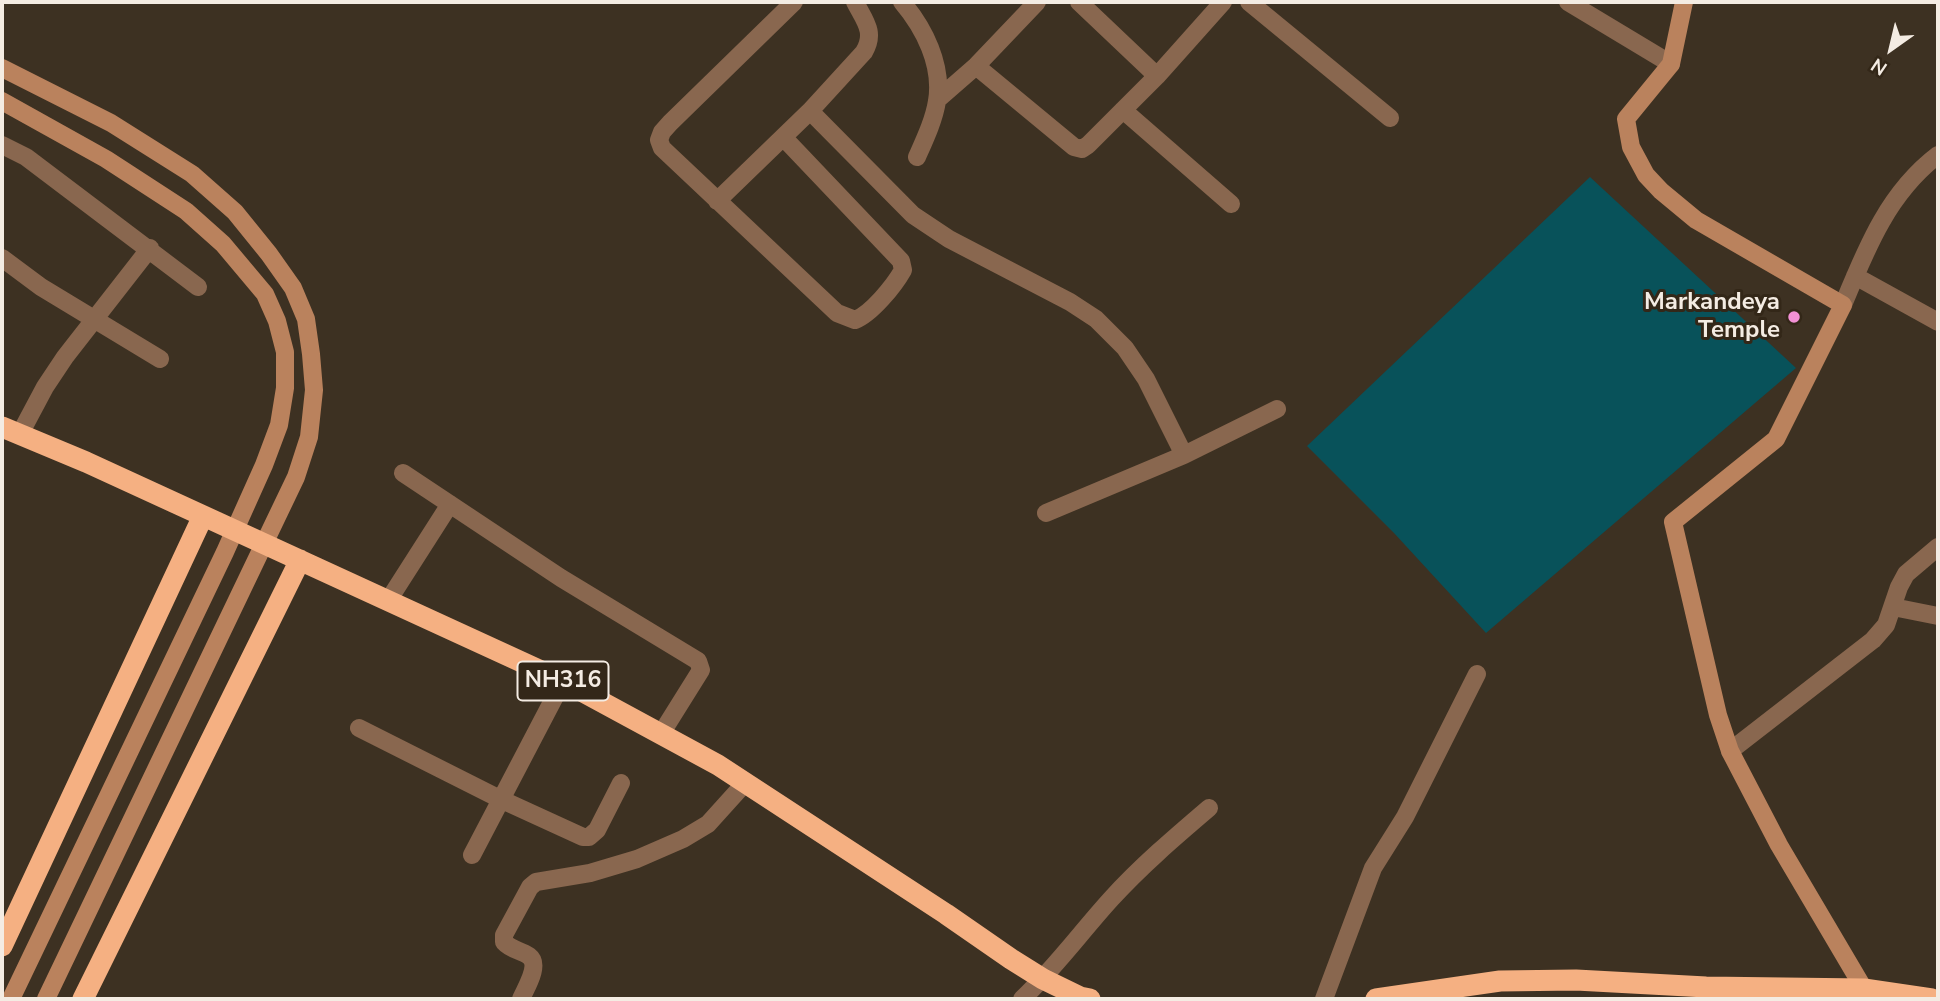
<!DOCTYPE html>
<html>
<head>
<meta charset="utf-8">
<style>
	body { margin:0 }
	#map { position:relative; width:1940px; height:1001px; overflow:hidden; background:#3d3122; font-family:"Nunito Sans",sans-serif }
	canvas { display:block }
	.frame { position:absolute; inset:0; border:4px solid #f4ece3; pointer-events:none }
	.north { position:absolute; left:1856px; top:14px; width:70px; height:70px; -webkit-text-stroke:5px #332718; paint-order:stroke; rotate:214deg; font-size:19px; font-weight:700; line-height:28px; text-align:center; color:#f4ece3 }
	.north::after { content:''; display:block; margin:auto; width:24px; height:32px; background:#f4ece3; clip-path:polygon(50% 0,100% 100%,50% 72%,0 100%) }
</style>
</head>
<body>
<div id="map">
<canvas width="1940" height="1001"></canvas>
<div class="frame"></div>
<div class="north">N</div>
</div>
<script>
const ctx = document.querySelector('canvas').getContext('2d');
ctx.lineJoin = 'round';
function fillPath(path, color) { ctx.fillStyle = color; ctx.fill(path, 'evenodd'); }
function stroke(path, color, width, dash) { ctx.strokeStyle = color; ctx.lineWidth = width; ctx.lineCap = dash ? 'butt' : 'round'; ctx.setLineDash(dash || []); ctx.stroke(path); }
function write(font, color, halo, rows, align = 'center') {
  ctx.font = font + ' "Nunito Sans",sans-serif'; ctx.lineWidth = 6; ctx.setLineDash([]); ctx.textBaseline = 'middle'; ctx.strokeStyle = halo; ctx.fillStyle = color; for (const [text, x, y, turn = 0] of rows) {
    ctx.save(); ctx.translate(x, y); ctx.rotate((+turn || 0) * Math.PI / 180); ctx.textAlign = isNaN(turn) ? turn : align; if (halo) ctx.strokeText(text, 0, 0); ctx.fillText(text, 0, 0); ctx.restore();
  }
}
fillPath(new Path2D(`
	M1590,177L1796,368L1486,633L1394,533L1307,446Z`), '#08525a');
stroke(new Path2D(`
	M902,2C924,28 943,65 937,101C934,120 925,139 917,157
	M1079,2L1157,76
	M1249,2L1390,118
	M1568,2L1671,64
	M976,66L1074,147L1082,149L1088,145L1157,76L1223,2
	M937,100L976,66L1037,2
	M1123,110L1231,204
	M810,111L913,215L949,239L1070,302L1096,319L1125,348L1146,379L1184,455
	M783,137L901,261L903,270C894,286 871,314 855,320L837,313L662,148L659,140L662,132L670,123L794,2
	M2,145L26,157L198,287
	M717,201L810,111L864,52C876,32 864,20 855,2
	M2,258L41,287L160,359
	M1855,276L1938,322
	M1843,305C1866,249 1888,193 1938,155
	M20,434L45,387L65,357L150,248
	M403,473L561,578L698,661L701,670L661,734
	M1046,513L1184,455L1277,409
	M388,601L450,504
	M1893,607L1938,616
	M359,728L500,799L583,837H589L597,830L621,783
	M1730,751L1873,640L1886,625L1899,587L1906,574L1938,547
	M472,855L563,681
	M521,999C525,989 541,965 529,956C521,950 511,950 504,942V935L530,887L536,882L590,873L637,859L683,839L708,824L745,783
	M1022,999C1055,968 1081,932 1111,899C1141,866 1175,837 1209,808
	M1324,999L1373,868L1405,817L1477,674`), '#89674f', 18);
stroke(new Path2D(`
	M1684,2L1671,64L1626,119L1631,147L1646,175L1661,191L1696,220L1843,305L1776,439L1673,522L1718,715L1730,751L1779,845L1864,989
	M2,68L111,123L192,174L235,212L269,254L293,288L306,319L311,354L314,390L309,437L296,477L46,999
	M2,101L106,159L186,211L223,244L265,294L277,321L285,352V388L279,425L264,465L225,552L11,999`), '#ba825d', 18);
stroke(new Path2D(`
	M2,427L86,462L563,681L718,765L946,914L1011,959L1043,979L1080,997L1090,999
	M2,946L203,516
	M83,999L300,560
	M1376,999L1500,981L1576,980L1706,987L1864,989L1932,999`), '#f5b082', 21);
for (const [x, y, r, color] of [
	[1794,317,7,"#f391d5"]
]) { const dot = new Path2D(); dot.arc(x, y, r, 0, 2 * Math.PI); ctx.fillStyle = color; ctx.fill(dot); stroke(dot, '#332718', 2.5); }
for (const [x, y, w] of [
	[563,681,91]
]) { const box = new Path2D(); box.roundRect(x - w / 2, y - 19.5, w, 39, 5); ctx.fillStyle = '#332718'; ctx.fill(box); stroke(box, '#f4ece3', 2); }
write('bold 23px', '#f4ece3', null, [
	["NH316",563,681]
]);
write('bold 24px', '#f4ece3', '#332718', [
	["Markandeya",1780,303],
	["Temple",1780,331]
], 'right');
</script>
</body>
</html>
